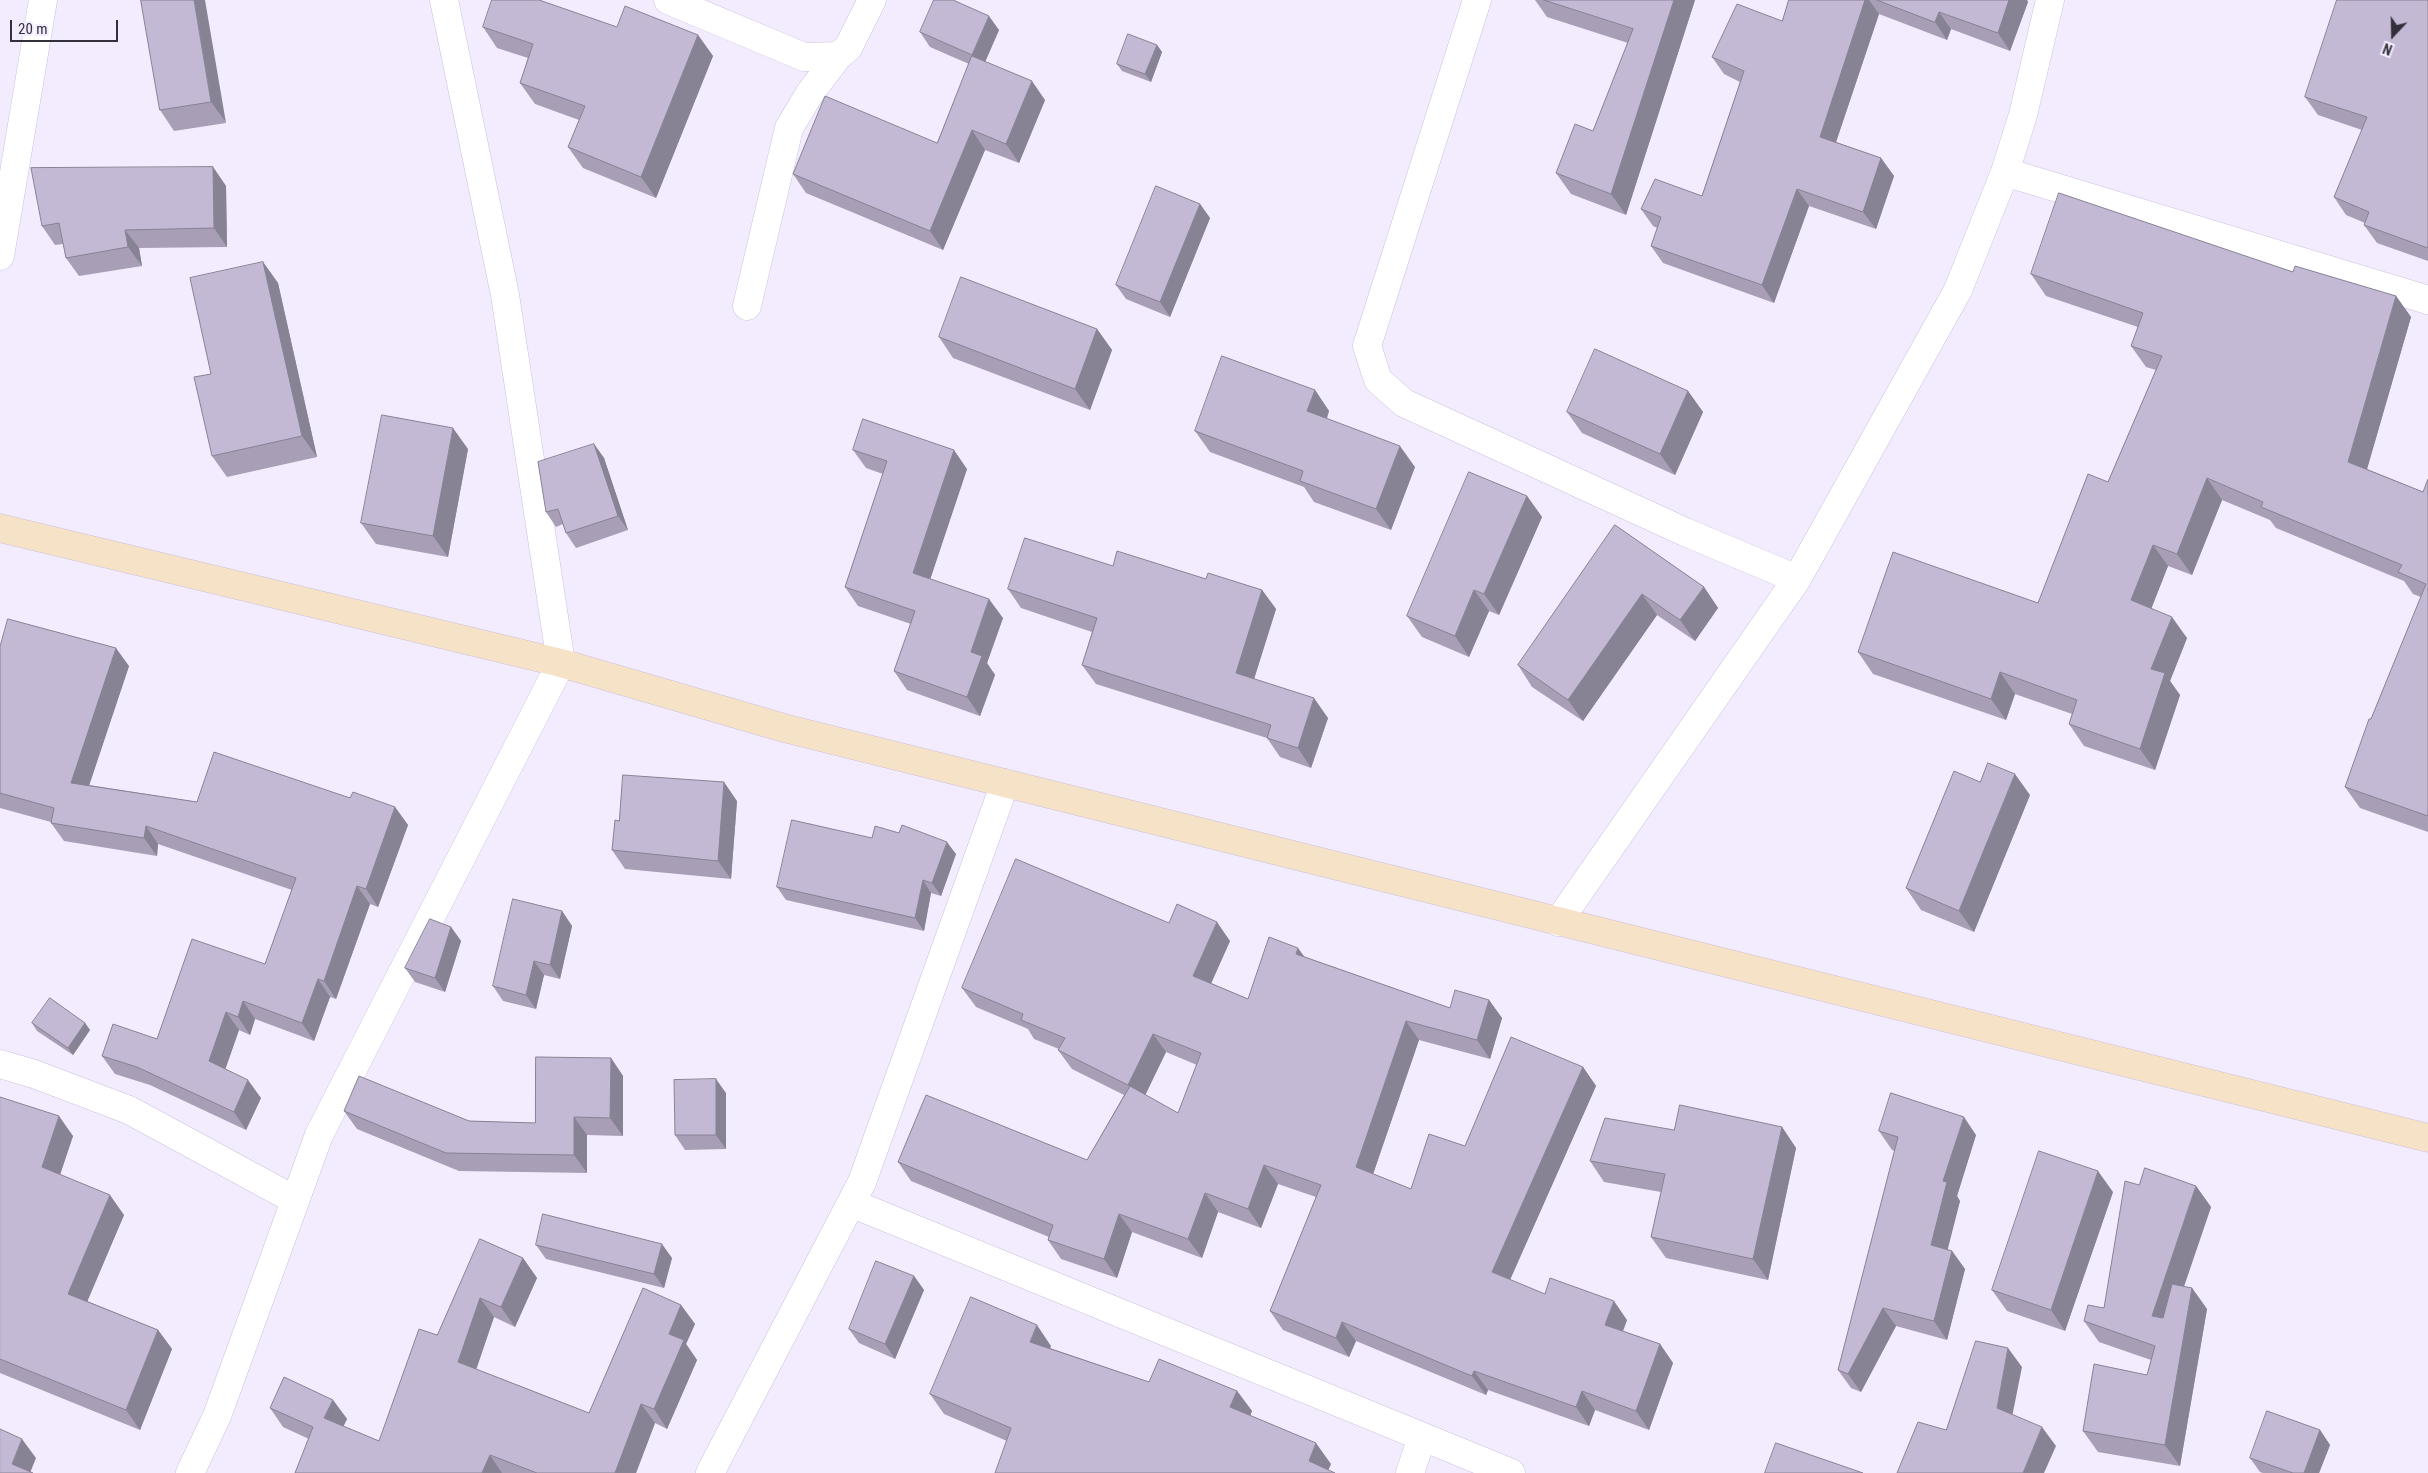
<!DOCTYPE html>
<html>
<head>
<meta charset="utf-8">
<style>
	body { margin:0 }
	#map { position:relative; width:2428px; height:1473px; overflow:hidden; background:#f3ecfe; font-family:"Roboto Condensed",sans-serif }
	canvas { display:block }
	.north { position:absolute; left:2368px; top:10px; width:50px; height:50px; -webkit-text-stroke:4px #f3ecfe; paint-order:stroke; rotate:201deg; font-size:14px; font-weight:700; line-height:20px; text-align:center; color:#34303b }
	.north::after { content:''; display:block; margin:auto; width:18px; height:22px; background:#34303b; clip-path:polygon(50% 0,100% 100%,50% 72%,0 100%) }
	.scale { position:absolute; left:10px; top:20px; width:108px; height:22px; box-sizing:border-box; border:2px solid #34303b; border-top:0; padding-left:6px; font-size:15px; line-height:18px; white-space:nowrap; color:#34303b; -webkit-text-stroke:4px #f3ecfe; paint-order:stroke }
</style>
</head>
<body>
<div id="map">
<canvas width="2428" height="1473"></canvas>
<div class="north">N</div>
<div class="scale">20 m</div>
</div>
<script>
const ctx = document.querySelector('canvas').getContext('2d');
ctx.lineJoin = 'round';
function stroke(path, color, width, dash) { ctx.strokeStyle = color; ctx.lineWidth = width; ctx.lineCap = dash ? 'butt' : 'round'; ctx.setLineDash(dash || []); ctx.stroke(path); }
function fillPath(path, color) { ctx.fillStyle = color; ctx.fill(path, 'evenodd'); }
const street = new Path2D(`
	M668,0L804,57L838,56L848,48L872,0
	M1477,0L1367,346L1378,380L1404,403L1685,532L1797,579
	M2005,172L2428,300
	M0,256L43,0
	M747,306L789,128L810,93L838,56
	M1558,922L1797,579L1958,290L2005,172L2023,115L2050,0
	M0,1064L34,1074L129,1110L295,1200
	M851,1203L1511,1473
	M190,1473L217,1416L319,1135L561,663L505,295L444,0
	M710,1473L862,1182L1005,783
	M1410,1473L1422,1437`);
const secondary = new Path2D(`
	M0,528L561,663L784,728L2428,1138`);
stroke(street, '#ccc1de', 29);
stroke(secondary, '#ccc1de', 29);
stroke(street, '#fff', 28);
stroke(secondary, '#f6e2c6', 28);
fillPath(new Path2D(`
	M141,0L226,123L174,131L160,110Z
	M1535,0H1695L1626,215L1571,194L1556,173L1593,131L1628,43L1547,17Z
	M1789,0H2027L2028,2L2010,51L1951,29L1947,40L1879,14L1836,142L1881,158L1894,176L1876,229L1809,206L1774,303L1663,263L1651,246L1657,228L1653,226L1641,209L1702,196L1740,82L1724,74L1712,57L1782,21Z
	M2428,0V261L2377,243L2364,225L2365,223L2346,215L2334,197L2362,130L2318,115L2305,97Z
	M483,27H617L698,35L713,56L656,198L583,168L568,147L579,120L535,104L520,83L528,58L497,48Z
	M999,30L985,62L1045,100L1019,163L985,150L943,250L806,193L793,174L937,143L969,64L930,47L920,32Z
	M1157,45L1162,52L1151,82L1122,71L1117,64Z
	M213,167L226,186L227,247L139,248L142,266L79,276L66,258L63,244L55,245L42,226Z
	M1200,204L1210,218L1170,317L1126,299L1116,285Z
	M263,262L278,283L317,457L227,477L212,456L211,374Z
	M2293,272L2396,296L2411,317L2367,469L2423,492L2428,479V832L2360,808L2345,787L2371,719L2421,597L2413,594L2404,581L2276,528L2270,520L2222,500L2192,575L2168,566L2151,609L2187,638L2170,681L2180,695L2155,770L2084,746L2069,724L2072,714L2015,694L2006,720L1873,674L1858,652L2038,603L2108,482L2156,370L2146,367L2131,346L2138,327L2046,296L2031,274Z
	M1097,329L1112,350L1090,410L953,358L939,337Z
	M1315,390L1329,411L1327,419L1415,467L1391,530L1314,502L1304,487L1210,452L1195,431Z
	M1688,391L1703,412L1675,475L1582,433L1567,412Z
	M594,444L604,458L628,530L576,548L566,533L563,524L556,527L546,512Z
	M468,449L448,557L376,544L361,523Z
	M853,450L967,469L930,579L1003,618L987,663L995,675L980,716L907,690L894,671L911,624L858,606L845,587L883,474L866,468Z
	M1527,496L1542,517L1499,615L1489,611L1469,657L1422,637L1407,616Z
	M1615,525L1704,587L1718,608L1695,641L1657,615L1583,721L1532,687L1518,665Z
	M1113,566L1206,579L1262,590L1276,609L1254,679L1328,718L1311,768L1280,757L1267,738L1096,684L1082,665L1092,632L1021,608L1008,589Z
	M0,647L129,666L89,785L197,802L350,798L395,807L408,825L378,907L370,904L336,999L330,997L314,1041L255,1019L250,1035L239,1030L225,1069L261,1098L246,1130L150,1085L115,1074L102,1056L157,1039L265,964L292,890L158,844L157,856L64,841L51,823V822L0,808Z
	M2030,795L1974,932L1921,910L1906,888Z
	M737,801L731,879L625,869L612,850L619,821Z
	M872,838L956,854L941,896L931,893L924,931L786,900L777,887Z
	M562,911L572,926L560,979L544,975L536,1009L503,1001L493,986Z
	M1169,923L1230,941L1211,983L1248,999L1305,957L1450,1008L1489,1000L1502,1018L1490,1059L1419,1040L1373,1174L1411,1189L1465,1146L1583,1067L1596,1086L1510,1280L1545,1294L1627,1320L1623,1331L1660,1344L1673,1363L1649,1430L1595,1410L1589,1426L1488,1390L1486,1395L1356,1341L1349,1357L1283,1330L1270,1311L1316,1197L1278,1184L1261,1228L1218,1212L1202,1258L1132,1232L1117,1278L1061,1259L1048,1240L1049,1237L911,1181L898,1162L1087,1160L1124,1095L1072,1069L1058,1050L1059,1049L1034,1039L1028,1029L976,1007L962,988ZM1166,1052L1197,1065L1178,1113L1145,1095Z
	M451,927L461,941L445,992L415,982L405,968Z
	M32,1023H85L90,1030L73,1055L37,1031Z
	M611,1058L623,1076V1136L587,1135V1173L459,1171L357,1129L344,1111L469,1121L535,1123Z
	M726,1093V1149L685,1150L675,1135Z
	M0,1097L73,1136L60,1174L124,1215L87,1301L158,1330L172,1349L140,1430L0,1373Z
	M1782,1127L1796,1148L1768,1280L1666,1258L1651,1237L1661,1192L1604,1182L1590,1161L1674,1130Z
	M1879,1131L1976,1135L1957,1196L1960,1201L1947,1249L1952,1251L1965,1269L1947,1340L1896,1326L1861,1392L1851,1388L1838,1370L1895,1151L1892,1150Z
	M2139,1185L2196,1186L2211,1207L2184,1287L2192,1288L2207,1309L2180,1466L2098,1452L2083,1431L2147,1375L2151,1360L2099,1342L2084,1321L2104,1308Z
	M2113,1192L2065,1331L2007,1311L1992,1290Z
	M536,1245L672,1258L664,1288L546,1259Z
	M523,1258L537,1278L515,1327L494,1317L476,1369L589,1413L681,1305L695,1324L686,1344L697,1360L667,1429L655,1423L636,1473H295L309,1439L283,1427L270,1408L333,1400L347,1419L343,1426L379,1441L437,1335Z
	M914,1276L924,1290L895,1359L859,1343L849,1329Z
	M1051,1346L1050,1348L1149,1382L1237,1391L1252,1411L1250,1416L1331,1464L1328,1470L1007,1441L944,1414L930,1394Z
	M2320,1430L2330,1445L2319,1473H2263L2260,1472L2250,1458Z`), '#a89fb7');
fillPath(new Path2D(`
	M194,0H205L226,123L211,102Z
	M1674,0H1695L1626,215L1611,194Z
	M1865,0H1869L1879,14L1832,154L1820,137Z
	M2009,0H2027L2028,2L2010,51L1998,33Z
	M1939,12L1951,29L1947,40L1935,22Z
	M989,16L999,30L982,69L972,55Z
	M698,35L713,56L656,198L641,177Z
	M1157,45L1162,52L1151,82L1145,74Z
	M1032,81L1045,100L1019,163L1006,144Z
	M972,130L985,150L943,250L930,231Z
	M1881,158L1894,176L1876,229L1863,212Z
	M213,167L226,186L227,247L214,228Z
	M1797,189L1809,206L1774,303L1762,285Z
	M1200,204L1210,218L1170,317L1160,302Z
	M125,230L139,248L142,266L128,247Z
	M263,262L278,283L317,457L302,436Z
	M2396,296L2411,317L2363,483L2348,462Z
	M1097,329L1112,350L1090,410L1075,389Z
	M1315,390L1329,411L1321,432L1307,411Z
	M1688,391L1703,412L1675,475L1660,454Z
	M453,428L468,449L448,557L433,536Z
	M594,444L604,458L628,530L618,516Z
	M1400,446L1415,467L1391,530L1376,509Z
	M954,450L967,469L926,592L913,573Z
	M2207,478L2222,500L2192,575L2177,554Z
	M1527,496L1542,517L1499,615L1484,594Z
	M2153,545L2168,566L2146,622L2131,600Z
	M1704,587L1718,608L1695,641L1680,620Z
	M1262,590L1276,609L1250,692L1236,673Z
	M1474,590L1489,611L1469,657L1455,636Z
	M1642,594L1657,615L1583,721L1568,700Z
	M989,599L1003,618L987,663L995,675L980,716L967,697L971,652Z
	M2172,617L2187,638L2170,681L2180,695L2155,770L2140,749L2151,669Z
	M116,648L129,666L84,801L71,783Z
	M2000,672L2015,694L2006,720L1991,699Z
	M1314,698L1328,718L1311,768L1298,748Z
	M2015,774L2030,795L1974,932L1959,911Z
	M724,782L737,801L731,879L718,861Z
	M395,807L408,825L378,907L366,889Z
	M146,826L158,844L157,856L144,838Z
	M947,842L956,854L941,896L932,883Z
	M923,880L931,893L924,931L915,918Z
	M357,886L370,904L336,999L324,981Z
	M562,911L572,926L560,979L550,965Z
	M1217,922L1230,941L1206,995L1193,976Z
	M451,927L461,941L445,992L435,978Z
	M1298,948L1312,967L1296,954Z
	M534,961L544,975L536,1009L526,995Z
	M318,979L330,997L314,1041L302,1023Z
	M1489,1000L1502,1018L1490,1059L1477,1040Z
	M243,1001L255,1019L250,1035L238,1017Z
	M226,1012L239,1030L222,1079L209,1061Z
	M1406,1021L1419,1040L1369,1186L1356,1167Z
	M85,1023L90,1030L73,1055L68,1048Z
	M1153,1034L1166,1052L1141,1104L1128,1085Z
	M611,1058L623,1076V1136L610,1118Z
	M1583,1067L1596,1086L1505,1291L1492,1272Z
	M716,1079L726,1093V1149L716,1135Z
	M248,1080L261,1098L246,1130L234,1112Z
	M59,1116L73,1136L56,1187L42,1167Z
	M574,1117L587,1135V1173L574,1155Z
	M1964,1117L1976,1135L1957,1196L1960,1201L1944,1264L1931,1245L1943,1181Z
	M1782,1127L1796,1148L1768,1280L1753,1259Z
	M1264,1165L1278,1184L1261,1228L1248,1209Z
	M2098,1171L2113,1192L2065,1331L2051,1310Z
	M2196,1186L2211,1207L2166,1338L2152,1316Z
	M1205,1193L1218,1212L1202,1258L1188,1239Z
	M110,1195L124,1215L82,1314L68,1294Z
	M1119,1214L1132,1232L1117,1278L1104,1259Z
	M662,1244L672,1258L664,1288L654,1274Z
	M1952,1251L1965,1269L1947,1340L1934,1321Z
	M523,1258L537,1278L515,1327L501,1307Z
	M914,1276L924,1290L895,1359L885,1344Z
	M2192,1288L2207,1309L2180,1466L2165,1445Z
	M480,1298L494,1317L472,1382L458,1362Z
	M1614,1301L1627,1320L1618,1344L1605,1325Z
	M681,1305L695,1324L686,1344L697,1360L667,1429L654,1409L669,1334Z
	M1883,1308L1896,1326L1861,1392L1848,1374Z
	M1342,1322L1356,1341L1349,1357L1336,1338Z
	M1037,1325L1051,1346L1044,1362L1030,1342Z
	M158,1330L172,1349L140,1430L126,1410Z
	M1660,1344L1673,1363L1649,1430L1636,1411Z
	M2008,1348L2022,1367L2010,1427L1997,1408Z
	M1474,1371L1488,1390L1486,1395L1472,1376Z
	M1237,1391L1252,1411L1245,1428L1230,1407Z
	M1582,1391L1595,1410L1589,1426L1576,1407Z
	M333,1400L347,1419L338,1438L324,1418Z
	M641,1404L655,1423L636,1473H615Z
	M2042,1427L2056,1446L2044,1473H2023Z
	M2320,1430L2330,1445L2319,1473H2304Z
	M22,1439L36,1458L30,1473L12,1464Z
	M1316,1443L1331,1464L1327,1473L1309,1461Z
	M490,1455L502,1473H482Z`), '#888295');
const building = new Path2D(`
	M141,0H194L211,102L160,110Z
	M492,0H539L617,27L625,6L698,35L641,177L568,147L585,106L520,83L533,44L483,27Z
	M934,0H953L989,16L972,55L920,32Z
	M1544,0H1674L1611,194L1556,173L1575,124L1593,131L1633,29Z
	M1789,0H1865L1820,137L1881,158L1863,212L1797,189L1762,285L1651,246L1661,217L1641,209L1655,179L1702,196L1744,71L1712,57L1737,4L1782,21Z
	M1877,0H2009L1998,33L1939,12L1935,22Z
	M2337,0H2428V248L2364,225L2369,212L2334,197L2367,117L2305,97Z
	M1128,34L1157,45L1145,74L1117,64Z
	M972,56L1032,81L1006,144L972,130L930,231L793,174L825,96L937,143Z
	M213,167L214,228L125,230L128,247L66,258L59,223L42,226L31,168Z
	M1156,186L1200,204L1160,302L1116,285Z
	M2059,193L2293,272L2295,266L2396,296L2348,462L2423,492L2428,479V816L2345,787L2369,719H2371L2426,584L2398,572L2402,565L2261,507L2263,502L2207,478L2177,554L2153,545L2131,600L2172,617L2151,669L2165,673L2140,749L2069,724L2077,700L2000,672L1991,699L1858,652L1893,552L2038,603L2088,474L2108,482L2162,356L2131,346L2143,313L2031,274Z
	M263,262L302,436L212,456L194,377L211,374L190,278Z
	M961,277L1097,329L1075,389L939,337Z
	M1595,349L1688,391L1660,454L1567,412Z
	M1222,356L1315,390L1307,411L1400,446L1376,509L1300,481L1303,471L1195,431Z
	M382,415L453,428L433,536L361,523Z
	M863,419L954,450L913,573L989,599L971,652L982,656L967,697L894,671L915,611L845,587L887,461L853,450Z
	M594,444L618,516L566,533L558,509L546,512L538,462Z
	M1469,472L1527,496L1484,594L1474,590L1455,636L1407,616Z
	M1615,525L1704,587L1680,620L1642,594L1568,700L1518,665Z
	M1025,538L1113,566L1117,551L1206,579L1208,573L1262,590L1236,673L1314,698L1298,748L1267,738L1271,725L1082,665L1097,618L1008,589Z
	M8,619L116,648L71,783L197,802L214,752L350,798L353,792L395,807L366,889L357,886L324,981L318,979L302,1023L243,1001L238,1017L226,1012L209,1061L248,1080L234,1112L137,1067L102,1056L113,1024L157,1039L192,939L265,964L296,878L146,826L144,838L51,823L54,808L0,793V647Z
	M1988,763L2015,774L1959,911L1906,888L1954,771L1980,782Z
	M623,775L724,782L718,861L612,850L615,820L619,821Z
	M792,820L872,838L875,826L899,833L902,825L947,842L932,883L923,880L915,918L777,887Z
	M1016,859L1169,923L1177,904L1217,922L1193,976L1248,999L1269,937L1298,948L1296,954L1450,1008L1455,990L1489,1000L1477,1040L1406,1021L1356,1167L1411,1189L1429,1134L1465,1146L1511,1037L1583,1067L1492,1272L1545,1294L1550,1278L1614,1301L1605,1325L1660,1344L1636,1411L1582,1391L1576,1407L1474,1371L1472,1376L1342,1322L1336,1338L1270,1311L1321,1185L1264,1165L1248,1209L1205,1193L1188,1239L1119,1214L1104,1259L1048,1240L1053,1225L898,1162L926,1095L1087,1160L1130,1086L1178,1113L1201,1053L1153,1034L1128,1085L1058,1050L1065,1038L1021,1020L1023,1014L962,988Z
	M513,899L562,911L550,965L534,961L526,995L493,986Z
	M430,919L451,927L435,978L405,968Z
	M50,998L85,1023L68,1048L32,1023Z
	M536,1057L611,1058L610,1118L574,1117V1155L446,1153L344,1111L359,1076L469,1121L535,1123Z
	M716,1079V1135H675L674,1080Z
	M1891,1093L1964,1117L1943,1181L1947,1182L1931,1245L1952,1251L1934,1321L1883,1308L1848,1374L1838,1370L1898,1137L1879,1131Z
	M0,1097L59,1116L42,1167L110,1195L68,1294L158,1330L126,1410L0,1359Z
	M1680,1105L1782,1127L1753,1259L1651,1237L1665,1174L1590,1161L1605,1118L1674,1130Z
	M2039,1151L2098,1171L2051,1310L1992,1290Z
	M2145,1168L2196,1186L2152,1316L2163,1318L2172,1284L2192,1288L2165,1445L2083,1431L2094,1364L2147,1375L2155,1346L2084,1321L2088,1305L2104,1308L2125,1181L2139,1185Z
	M543,1214L662,1244L654,1274L536,1245Z
	M480,1239L523,1258L501,1307L480,1298L458,1362L589,1413L643,1288L681,1305L669,1334L684,1340L654,1409L641,1404L615,1473H537L490,1455L482,1473H295L313,1427L270,1408L284,1377L333,1400L324,1418L379,1441L419,1329L437,1335Z
	M876,1261L914,1276L885,1344L849,1329Z
	M971,1297L1037,1325L1030,1342L1149,1382L1159,1359L1237,1391L1230,1407L1316,1443L1309,1461L1335,1473H995L1011,1428L930,1394Z
	M1976,1341L2008,1348L1997,1408L2042,1427L2023,1473H1897L1918,1422L1946,1430Z
	M2267,1411L2320,1430L2304,1473H2293L2250,1458Z
	M0,1429L22,1439L12,1464L33,1473H0Z
	M1776,1443L1863,1473H1765Z`);
fillPath(building, '#c3b9d5');
stroke(building, '#888295', 1);
</script>
</body>
</html>
